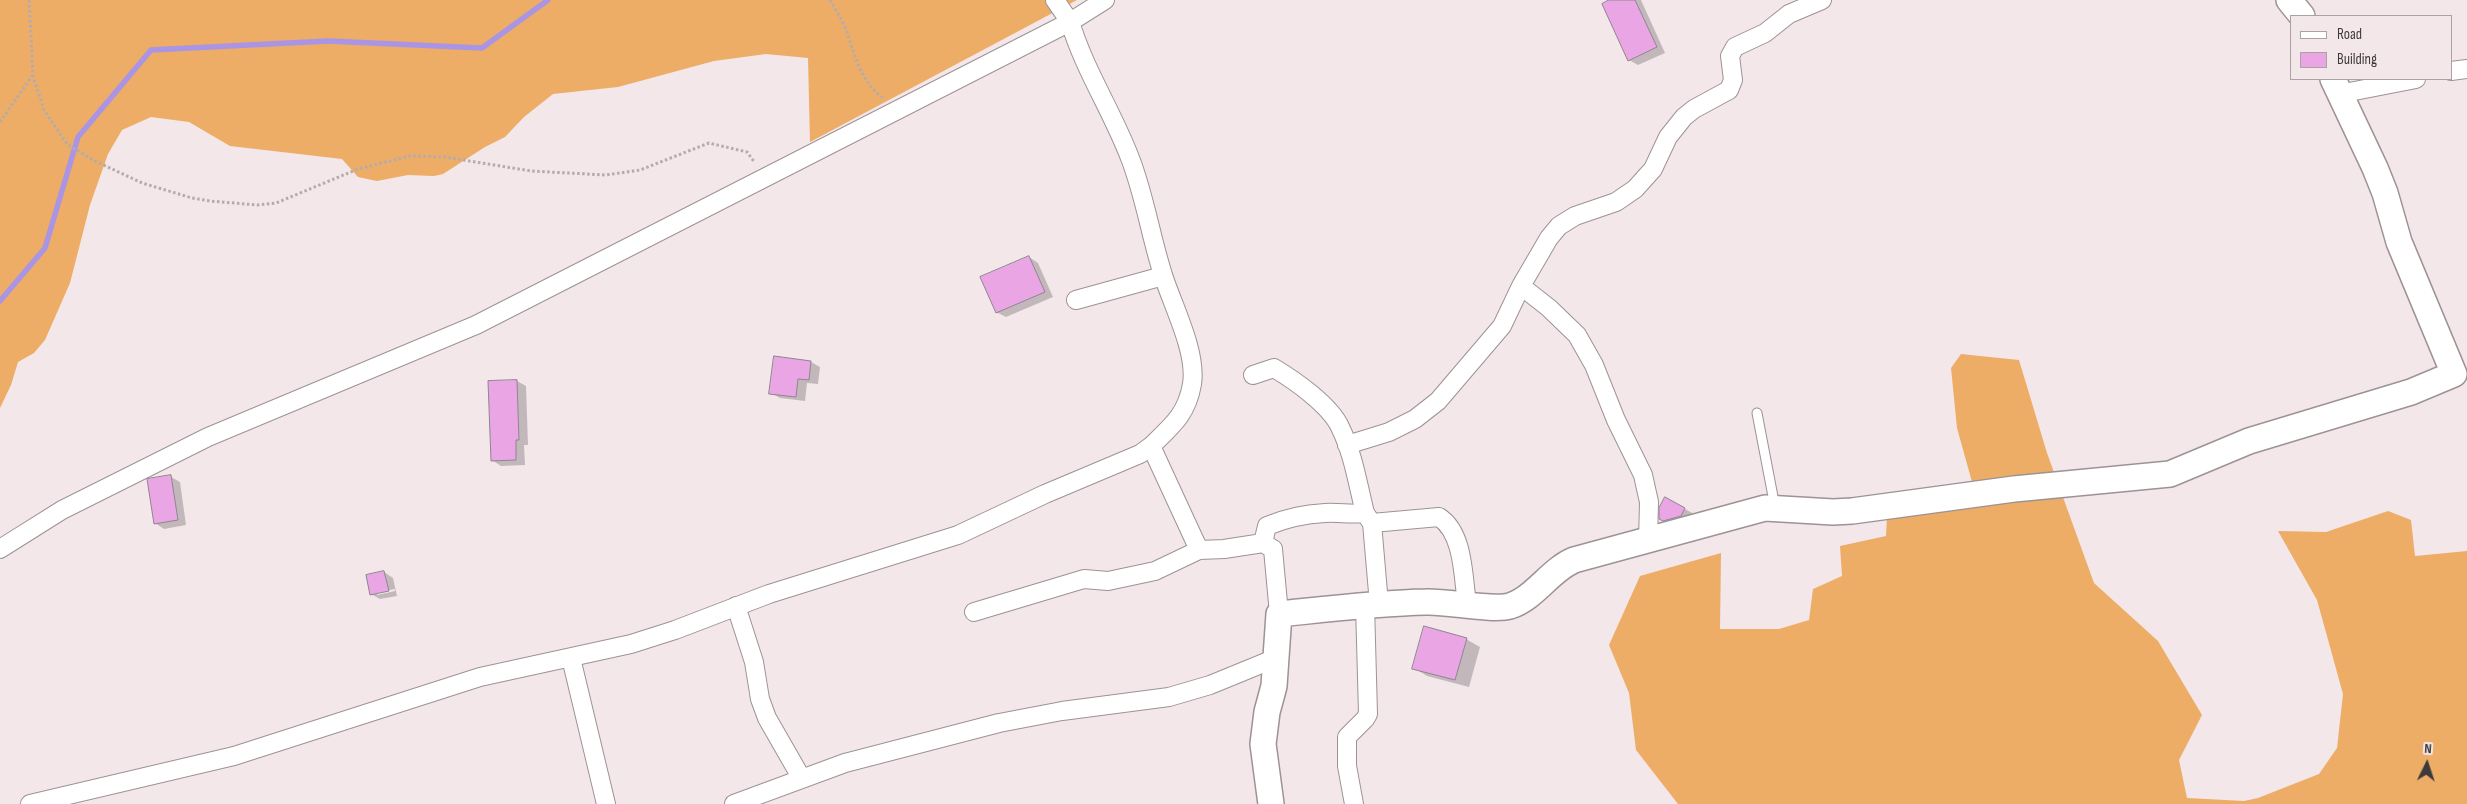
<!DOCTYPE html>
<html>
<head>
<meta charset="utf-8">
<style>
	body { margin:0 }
	#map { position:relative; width:2467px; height:804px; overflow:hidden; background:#f3e7ea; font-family:"Sofia Sans Condensed",sans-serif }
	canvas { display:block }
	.legend { position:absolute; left:2290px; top:15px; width:162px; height:65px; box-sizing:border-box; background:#f3e7ea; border:1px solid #aba2a4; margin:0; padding:6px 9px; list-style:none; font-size:15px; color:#3e3a3b }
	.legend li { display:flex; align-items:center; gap:10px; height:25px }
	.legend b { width:25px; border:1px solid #aba2a4 }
	.north { position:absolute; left:2402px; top:739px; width:50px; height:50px; -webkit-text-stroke:4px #f3e7ea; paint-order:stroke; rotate:4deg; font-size:14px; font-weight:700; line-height:20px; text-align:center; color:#3e3a3b }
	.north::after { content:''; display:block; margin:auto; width:18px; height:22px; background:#3e3a3b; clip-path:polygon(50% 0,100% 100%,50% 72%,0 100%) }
</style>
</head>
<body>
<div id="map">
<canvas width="2467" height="804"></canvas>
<ul class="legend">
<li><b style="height:6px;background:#fff"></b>Road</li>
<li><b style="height:14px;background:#eaa5e5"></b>Building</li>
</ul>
<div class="north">N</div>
</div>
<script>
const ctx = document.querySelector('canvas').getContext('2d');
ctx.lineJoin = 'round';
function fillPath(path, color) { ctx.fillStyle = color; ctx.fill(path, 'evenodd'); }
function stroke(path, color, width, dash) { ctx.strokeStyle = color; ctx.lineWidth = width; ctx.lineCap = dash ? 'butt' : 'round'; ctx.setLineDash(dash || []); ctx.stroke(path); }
fillPath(new Path2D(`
	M0,0H1077L810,142L808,58L766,54L714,61L618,87L553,94L524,117L505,137L485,147L443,174L434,176L408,175L377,181L358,177L342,159L230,146L189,122L151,117L122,130L108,154L90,205L70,283L45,340L34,353L18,362L11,385L0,408Z
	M1961,354L2019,360L2047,453L2094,583L2158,641L2202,715L2179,760L2187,798L2244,801L2258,798L2319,774L2337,748L2343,694L2317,600L2278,531L2326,532L2388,511L2411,520L2415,556L2467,551V804H1678L1636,750L1629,693L1609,645L1640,576L1721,553L1720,629H1779L1809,620L1813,589L1842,576L1840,546L1886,536L1888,496L1972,482L1957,428L1951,368Z`), '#edad66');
fillPath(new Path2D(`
	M1612,0H1641L1665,53L1638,65L1629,60Z
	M1029,257L1038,263L1053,297L1006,317L996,312Z
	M811,362L820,367L818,384L807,383L805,401L780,398L771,393Z
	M517,381L526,386L528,445H524L525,465L501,466L492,460Z
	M171,477L180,482L186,525L164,529L155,523Z
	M1685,509L1694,514L1690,521L1673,525L1660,518Z
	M384,572L393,578L397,596L380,599L371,594ZM395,589V591L377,595V592Z
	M1466,639L1480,647L1469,687L1427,676L1414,668Z`), '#0003');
stroke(new Path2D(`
	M0,301L45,248L78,137L151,50L328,41L482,48L548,0`), '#aa94e4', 5.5);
const building = new Path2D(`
	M1609,0H1635L1657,47L1628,61L1602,4Z
	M1029,256L1045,292L996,313L980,277Z
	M774,356L811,361L809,380L798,379L796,397L769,394Z
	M517,380L519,440H516V460L491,461L488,381Z
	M171,475L178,520L154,524L147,479Z
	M1665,497L1685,508L1681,516L1663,521L1659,519V508Z
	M384,571L389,591L370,595L366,575Z
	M1424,626L1467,638L1455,680L1412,669Z`);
fillPath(building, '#eaa5e5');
stroke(building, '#8d858c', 1);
const lane = new Path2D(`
	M1757,413L1775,507`);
const street = new Path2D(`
	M1105,0L1070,22C1085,71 1112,111 1130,158C1145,196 1151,239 1164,278C1174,308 1197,353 1192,384C1187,414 1172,426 1151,446
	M2451,71L2467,69
	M2339,94L2416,79
	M1076,300L1163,276
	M1253,375L1274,368C1294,380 1330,405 1340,427C1353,453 1358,485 1365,513
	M1347,445L1389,432L1415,419L1438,401L1502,326L1521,286
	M1648,541L1649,502L1643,475L1616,420L1594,365L1577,335L1549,308L1521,286L1549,238L1559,226L1575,216L1616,202L1635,189L1653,169L1668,137L1684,117L1694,109L1729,90L1733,80L1730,56L1735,47L1765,33L1789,14L1822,0
	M1263,543L1267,526C1286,518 1305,514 1325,513C1339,512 1352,515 1365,513L1371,522
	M0,549L62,510L208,437L476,325L1070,22L1055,0
	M1379,604L1372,523L1439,517C1464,533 1463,577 1467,604
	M736,606L754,662L760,699L767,718L802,779
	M974,612L1084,579L1108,581L1155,571L1199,550
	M571,658L606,804
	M30,804L234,756L480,677L631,644L675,630L769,594L958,535L1045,494L1140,454L1151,446L1199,550L1224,549L1263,543L1273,549L1279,614
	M734,804L845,763L999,723L1062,711L1169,697L1210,685L1276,658
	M1354,804L1347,766V737L1365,719L1368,714L1365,605`);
const secondary = new Path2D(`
	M2289,0L2302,16
	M1271,804L1263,744L1267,712L1274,686L1279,614C1328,609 1377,603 1426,602C1447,601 1493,611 1510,606C1535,598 1550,570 1574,560L1765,508L1833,512L1852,511L2014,489L2170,474L2249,441L2411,392L2454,374L2399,242L2385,193L2375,168L2333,79`);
stroke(lane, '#9d9294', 11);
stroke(street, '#9d9294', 20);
stroke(secondary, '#9d9294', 28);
stroke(new Path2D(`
	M29,0L33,76L44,110L67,144L95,161L142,183L192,198L210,201L257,205L276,203L358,169L410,156L445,157L531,171L606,175L640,170L709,143L747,152L755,163
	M830,0C835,9 841,18 845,27C855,54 859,80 883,98
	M0,122L32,76`), '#b4abad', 3, [2.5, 2.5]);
stroke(lane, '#fff', 9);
stroke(street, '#fff', 18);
stroke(secondary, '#fff', 25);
</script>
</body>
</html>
